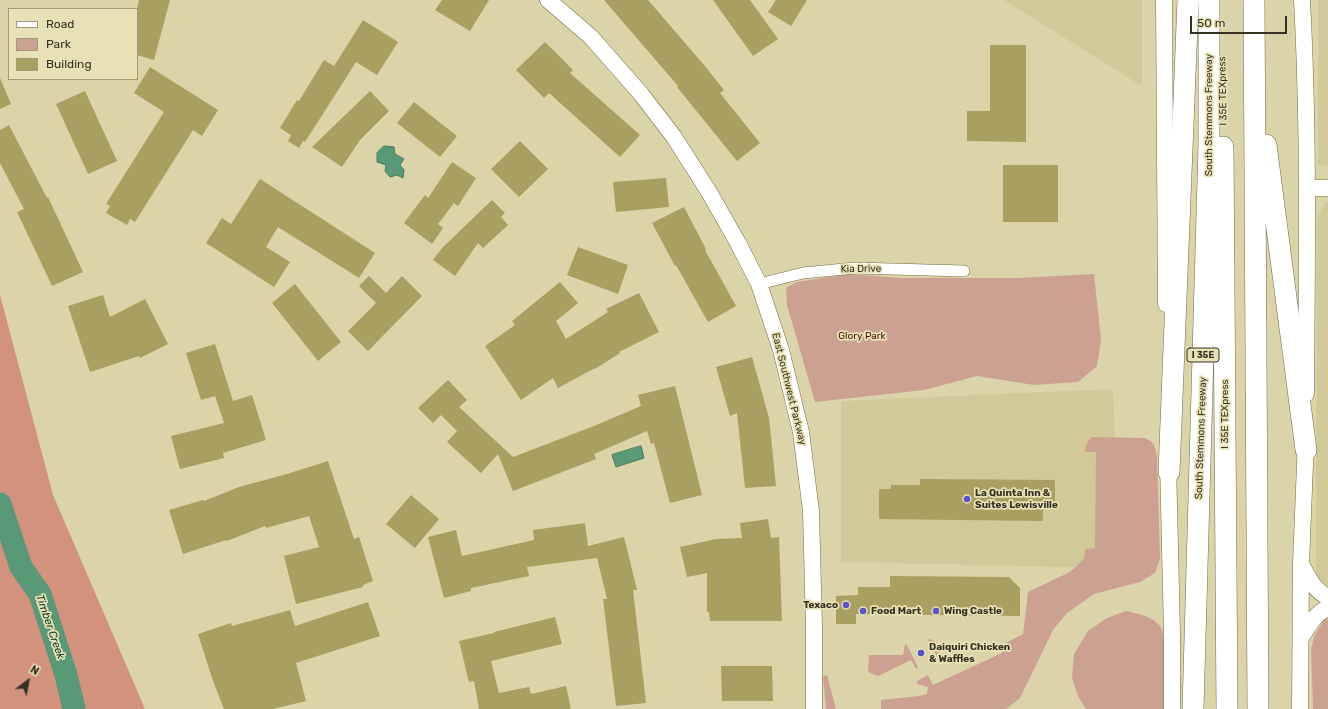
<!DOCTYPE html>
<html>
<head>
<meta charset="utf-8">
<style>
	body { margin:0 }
	#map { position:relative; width:1328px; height:709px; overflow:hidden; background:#dad4a8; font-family:Rubik,sans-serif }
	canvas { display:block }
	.legend { position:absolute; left:8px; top:8px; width:130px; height:72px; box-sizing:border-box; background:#e8e1b5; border:1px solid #a09b7a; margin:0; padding:5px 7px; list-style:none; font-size:12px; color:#353221 }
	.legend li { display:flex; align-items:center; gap:8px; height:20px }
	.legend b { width:20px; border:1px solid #a09b7a }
	.north { position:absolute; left:8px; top:661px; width:40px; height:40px; -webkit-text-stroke:3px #e8e1b5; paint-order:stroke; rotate:32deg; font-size:11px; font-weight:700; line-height:16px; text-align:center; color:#353221 }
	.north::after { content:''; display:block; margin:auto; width:14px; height:18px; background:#353221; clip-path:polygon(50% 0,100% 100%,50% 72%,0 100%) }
	.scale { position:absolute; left:1190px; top:16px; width:97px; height:18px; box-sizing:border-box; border:2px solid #353221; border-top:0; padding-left:5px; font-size:12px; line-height:14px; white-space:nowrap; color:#353221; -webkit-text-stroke:3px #e8e1b5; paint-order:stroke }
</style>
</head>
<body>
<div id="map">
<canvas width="1328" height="709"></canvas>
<ul class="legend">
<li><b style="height:5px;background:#fff"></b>Road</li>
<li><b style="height:11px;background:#cca192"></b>Park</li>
<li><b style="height:11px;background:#a99f60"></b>Building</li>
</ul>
<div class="north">N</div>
<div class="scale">50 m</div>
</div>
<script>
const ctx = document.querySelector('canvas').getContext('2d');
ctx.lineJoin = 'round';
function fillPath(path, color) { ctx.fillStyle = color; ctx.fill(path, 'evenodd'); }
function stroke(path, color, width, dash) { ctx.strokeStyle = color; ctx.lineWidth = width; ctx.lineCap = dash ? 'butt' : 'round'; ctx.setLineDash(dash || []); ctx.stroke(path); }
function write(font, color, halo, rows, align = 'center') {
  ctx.font = font + ' Rubik,sans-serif'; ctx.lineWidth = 3.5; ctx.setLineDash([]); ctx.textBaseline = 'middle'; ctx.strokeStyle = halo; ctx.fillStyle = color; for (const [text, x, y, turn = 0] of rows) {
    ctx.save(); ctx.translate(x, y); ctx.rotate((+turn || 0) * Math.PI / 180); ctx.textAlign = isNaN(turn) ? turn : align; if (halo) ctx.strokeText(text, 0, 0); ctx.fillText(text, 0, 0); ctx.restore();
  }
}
fillPath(new Path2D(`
	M1004,0H1142V86Z
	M1318,0H1328V166L1318,165Z
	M1325,202H1328V590L1316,578L1317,218Z
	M1113,389L1119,568L841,562V401Z`), '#d1c997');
fillPath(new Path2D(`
	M848,274L900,278H1018L1094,274L1101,340L1097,366L1078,382L1034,385L977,376L924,390L815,402L787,305L786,288L797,282Z
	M1092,437L1145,438C1154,442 1155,446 1157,456L1160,559L1155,573L1140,582L1094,594L1067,613L1053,630L1020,698L1006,709H881V700L920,696L927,694L928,687L917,684V681L928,675L933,685L1002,653L1000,646L1023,634L1028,592L1070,572L1084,559L1085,549L1095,548L1096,452H1085C1085,445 1087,442 1092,437Z
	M1126,611C1138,614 1154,616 1161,628C1167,637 1164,695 1164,709H1086L1078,696L1072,678L1074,654L1088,631L1107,618Z
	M1328,619V709H1313L1311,650L1314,636L1324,620Z
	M927,639C936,640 938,643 940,651L937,656Z
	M905,644L907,645L918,667L916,669L911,660L878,676L868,672L869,655H903Z
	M827,675L836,709H826L823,676Z`), '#cca192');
fillPath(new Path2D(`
	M0,295L53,495L145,709H0Z`), '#d2927c');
const water = new Path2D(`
	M384,146L394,147L395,154L404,159L400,165L404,170L403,178L397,175L390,177L385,171L386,165L377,162V153Z
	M641,446L644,458L616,467L612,455Z`);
fillPath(water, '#599978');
stroke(water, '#4e7a5e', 1);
stroke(new Path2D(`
	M0,504L21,567L40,594L66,675L74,709`), '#599978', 23);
fillPath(new Path2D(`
	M139,0H170L154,60L137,55V9Z
	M442,0H489L470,31L435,10Z
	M604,0H648L704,65L724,90L720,93L760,143L737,161L677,87L678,86Z
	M713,0H750L778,39L753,56Z
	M776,0H807L791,26L768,12Z
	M363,20L398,42L377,75L356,62L305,142L303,141L299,148L288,141L291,135L280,128L297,100L299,101L324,60L334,66Z
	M545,42L573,70L570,73L640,135L620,157L549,93L544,98L516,70Z
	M990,45H1026V142L967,141V111H990Z
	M150,67L218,110L202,136L193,130L135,222L130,219L127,225L106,213L110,206L106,204L164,112L134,93Z
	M0,78L11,104L0,109Z
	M85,91L117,161L88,174L56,104Z
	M370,91L389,111L360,140L342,167L312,147Z
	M414,102L457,136L440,157L397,123Z
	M9,125L47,198L48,197L83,272L52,286L17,212L24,209L0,163V130Z
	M520,141L548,169L519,197L491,169Z
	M452,162L476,178L458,206L454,203L438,224L443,228L432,244L404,223L425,195L428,198Z
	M1003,165H1058V222H1003Z
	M666,178L669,207L616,212L613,182Z
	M260,179L375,253L359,278L278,227L266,247L290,262L274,287L206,243L222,218L231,224Z
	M492,200L505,213L501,217L508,225L483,248L478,243L455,276L433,260L442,248Z
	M684,207L706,249L705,250L736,306L708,322L676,265L675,266L652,223Z
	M578,247L628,265L618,294L567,275Z
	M369,276L386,293L402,276L422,296L368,351L348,331L376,303L359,286Z
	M560,282L578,303L556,321L566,339L608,312L606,309L639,293L659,332L619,352L620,353L595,369V368L558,388L553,378L521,400L485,346L515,325L512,321Z
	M295,284L341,342L318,361L272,303Z
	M103,295L110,317L145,299L168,344L140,358L139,356L90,372L68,306Z
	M215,344L233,401L252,395L266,440L223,453L224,458L180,469L171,436L224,423L215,396L201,400L186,353Z
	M752,357L769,418L776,486L745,488L737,413L730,416L716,367Z
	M448,380L467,400L459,407L513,457L594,426L641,406L638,395L675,386L702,495L670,503L654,443L651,444L647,431L594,454L596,459L513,491L498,454L481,473L447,442L457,431L441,415L433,423L418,408Z
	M328,461L354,539L359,537L373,581L363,585V587L296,604L284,556L319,547L309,516L266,528L265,526L227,541L226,540L183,554L169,510L203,500L204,501L239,487L287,474Z
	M920,479L1055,480V510H1043V521L879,519V489H891V485H920Z
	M411,495L439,519L415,548L386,524Z
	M768,519L771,538L779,537L782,621H710L709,612H707V573L687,577L680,547L716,539L742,538L740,523Z
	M585,523L588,546L624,537L637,590H633L646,703L616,706L603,599H607L597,558L527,567L529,576L471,588V591L444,598L428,537L456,530L462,556L534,540L533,530Z
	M890,576L1009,577L1020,588V616L856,614V624H836V596L858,595V587H890Z
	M368,602L380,636L296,663L306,701L273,709H224L212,678L198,634L231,623L232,626L290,610L295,626Z
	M555,617L562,644L491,661L499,693L529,687L531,694L566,686L571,709H479L474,681L469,682L459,641L494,633V632Z
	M721,666H772L773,701H722Z`), '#a99f60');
const street = new Path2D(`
	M759,284L803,273L855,268L964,271`);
const secondary = new Path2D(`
	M548,0L591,37L641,94L674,137L709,192L738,243L759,284L781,350L801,432L811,511L814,627V709
	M1164,0L1166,304
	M1302,0C1309,131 1307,263 1306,394
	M1307,188H1328
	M1168,462L1172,633V709
	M1302,565C1307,576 1315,592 1328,597
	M1301,638C1308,627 1315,613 1328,608
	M1300,709L1301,564L1306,439`);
const highway = new Path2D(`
	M1254,0L1258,709
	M1266,145L1306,450
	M1223,147L1227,709
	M1169,472L1188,0
	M1193,709L1209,144V0`);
stroke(street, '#736c44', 12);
stroke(secondary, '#736c44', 17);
stroke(highway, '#736c44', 22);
stroke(street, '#fff', 11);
stroke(secondary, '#fff', 16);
stroke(highway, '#fff', 21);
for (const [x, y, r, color] of [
	[967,499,4,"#5953cb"],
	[846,605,4,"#5953cb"],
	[863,611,4,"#5953cb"],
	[936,611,4,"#5953cb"],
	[921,653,4,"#5953cb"]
]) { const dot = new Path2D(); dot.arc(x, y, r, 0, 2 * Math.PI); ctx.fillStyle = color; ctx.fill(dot); stroke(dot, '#e8e1b5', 1.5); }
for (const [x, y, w] of [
	[1203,355,32]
]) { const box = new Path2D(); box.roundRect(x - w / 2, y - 7, w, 14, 3); ctx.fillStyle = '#e8e1b5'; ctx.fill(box); stroke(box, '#353221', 1); }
write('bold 9px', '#353221', null, [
	["I 35E",1203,355]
]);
write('10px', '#353221', '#e8e1b5', [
	["I 35E TEXpress",1223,91,-91],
	["South Stemmons Freeway",1209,115,-90],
	["Kia Drive",861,269,-1],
	["East Southwest Parkway",789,389,76],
	["I 35E TEXpress",1225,414,-90],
	["South Stemmons Freeway",1201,438,-88]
]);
write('10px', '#4c1400', '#e8e1b5', [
	["Glory Park",862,336]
]);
write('bold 10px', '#353221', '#e8e1b5', [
	["La Quinta Inn &",975,493],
	["Suites Lewisville",975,505],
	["Texaco",838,605,"right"],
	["Food Mart",871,611],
	["Wing Castle",944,611],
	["Daiquiri Chicken",929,647],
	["& Waffles",929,659]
], 'left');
write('italic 11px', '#0b412a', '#e8e1b5', [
	["Timber Creek",50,627,71]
]);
</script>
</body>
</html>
